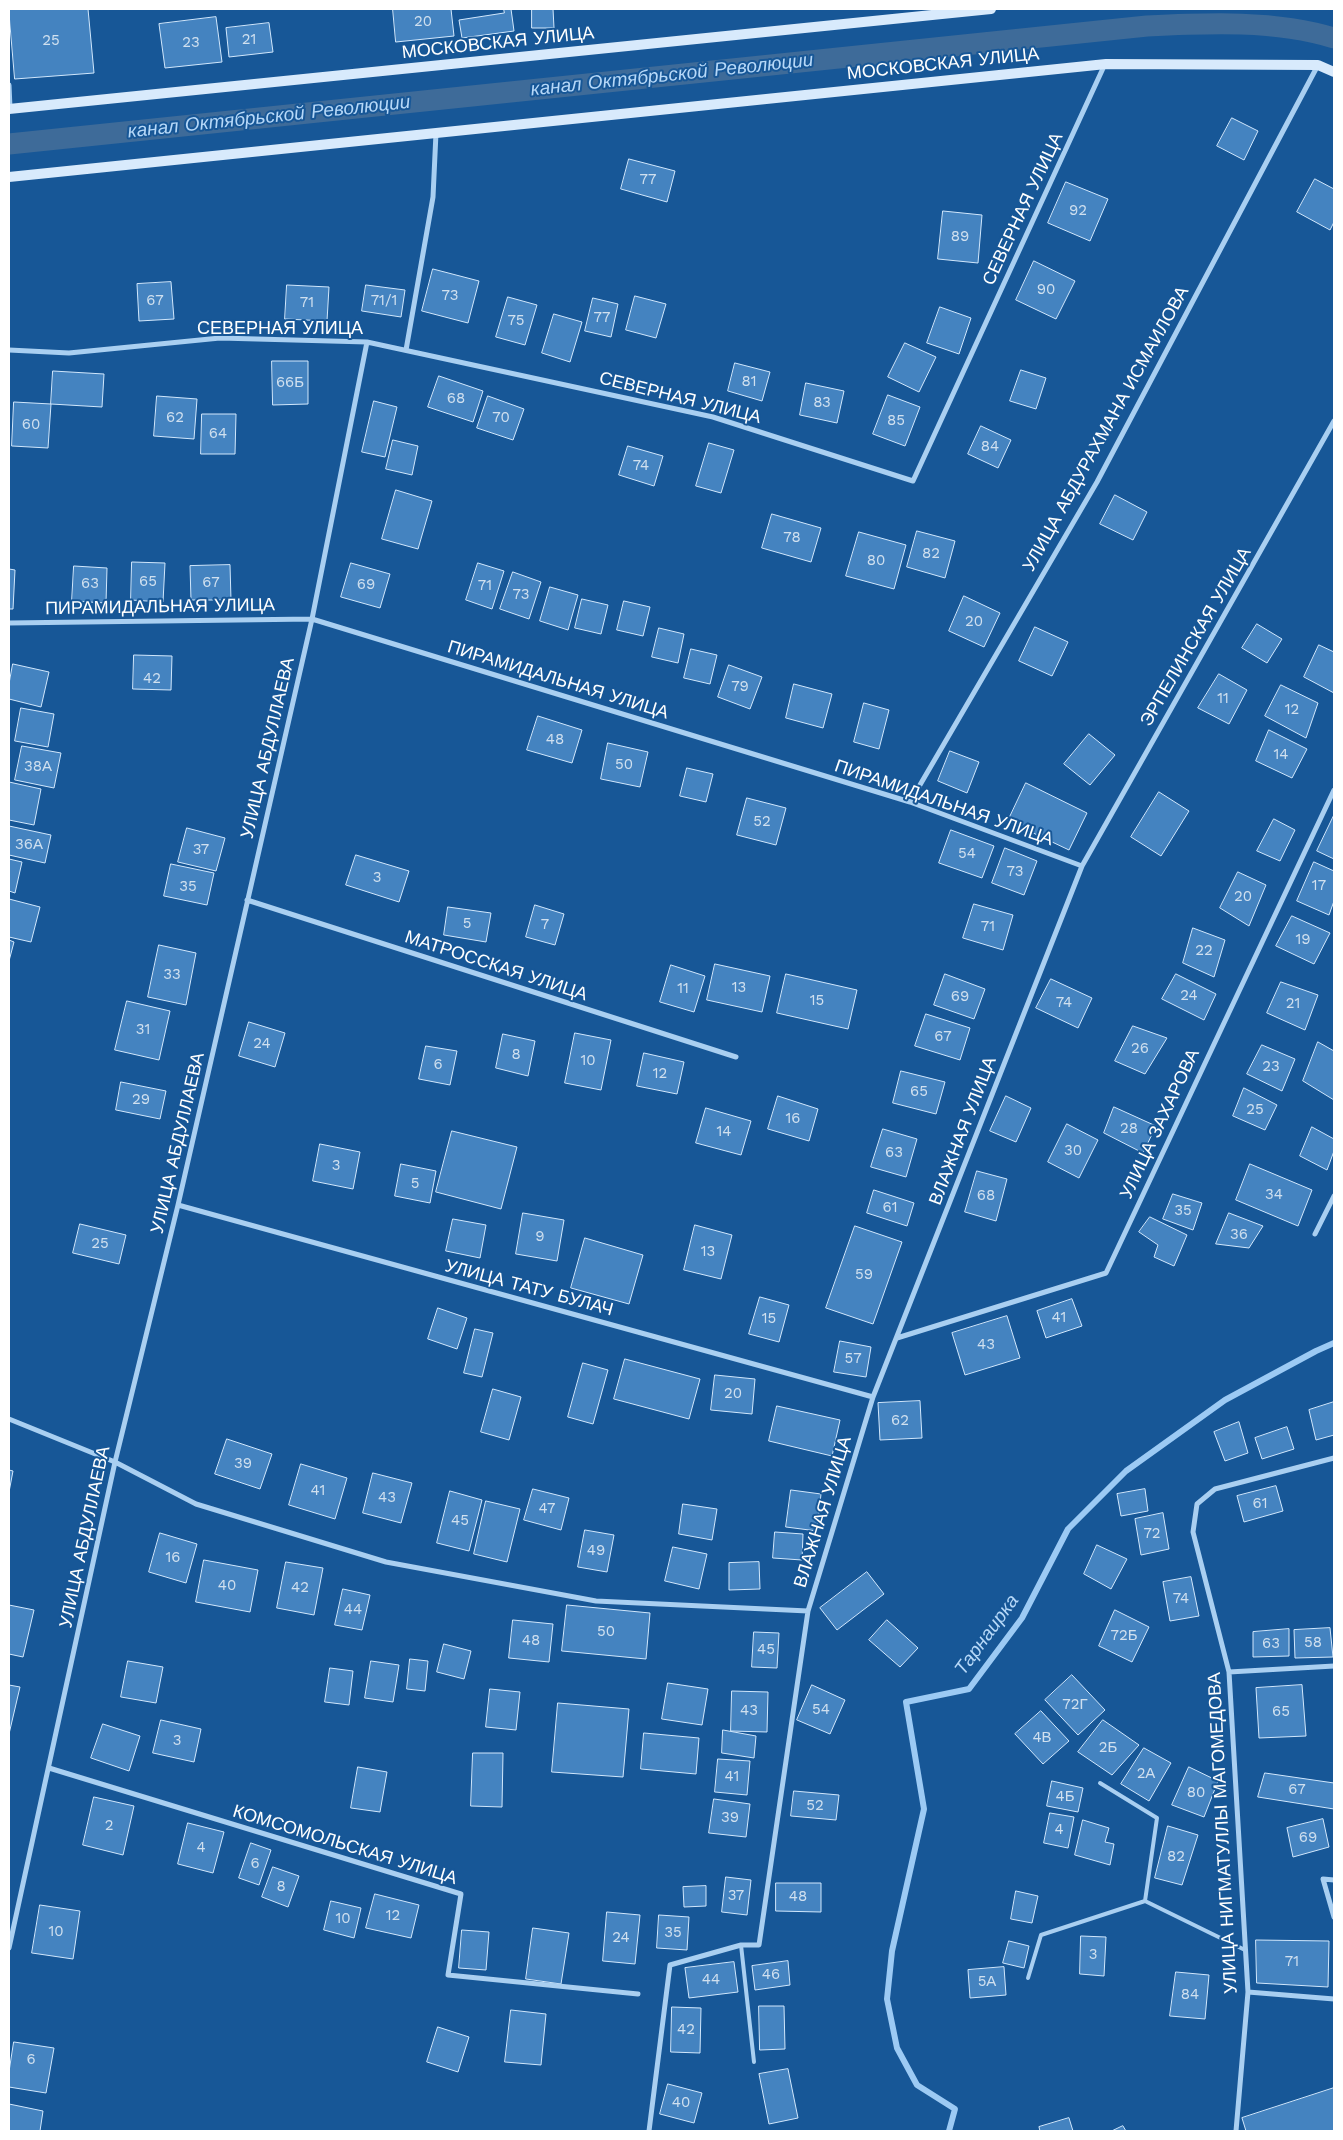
<!DOCTYPE html>
<html>
<head>
<meta charset="utf-8">
<style>
	body { margin:0 }
	#map { position:relative; width:1343px; height:2140px; overflow:hidden; background:#175797; font-family:"Work Sans",sans-serif }
	canvas { display:block }
	.frame { position:absolute; inset:0; border:10px solid #fff; pointer-events:none }
</style>
</head>
<body>
<div id="map">
<canvas width="1343" height="2140"></canvas>
<div class="frame"></div>
</div>
<script>
const ctx = document.querySelector('canvas').getContext('2d');
ctx.lineJoin = 'round';
function stroke(path, color, width, dash) { ctx.strokeStyle = color; ctx.lineWidth = width; ctx.lineCap = dash ? 'butt' : 'round'; ctx.setLineDash(dash || []); ctx.stroke(path); }
function fillPath(path, color) { ctx.fillStyle = color; ctx.fill(path, 'evenodd'); }
function write(font, color, halo, rows, align = 'center') {
  ctx.font = font + ' "Work Sans",sans-serif'; ctx.lineWidth = 4; ctx.setLineDash([]); ctx.textBaseline = 'middle'; ctx.strokeStyle = halo; ctx.fillStyle = color; for (const [text, x, y, turn = 0] of rows) {
    ctx.save(); ctx.translate(x, y); ctx.rotate((+turn || 0) * Math.PI / 180); ctx.textAlign = isNaN(turn) ? turn : align; if (halo) ctx.strokeText(text, 0, 0); ctx.fillText(text, 0, 0); ctx.restore();
  }
}
stroke(new Path2D(`
	M949,2131L955,2109L917,2085L897,2048L887,1999L892,1951L924,1809L906,1702L969,1689L1022,1618L1068,1529L1126,1471L1225,1400L1316,1351L1334,1343`), '#9ccaf4', 6);
stroke(new Path2D(`
	M9,144L1147,26C1208,23 1275,20 1334,38`), '#3e6b99', 21);
const building = new Path2D(`
	M9,9H88L94,73L15,79Z
	M393,9H451L454,36L396,42Z
	M504,9H511L514,31L462,38L459,20L504,13Z
	M532,9H553L554,28H532Z
	M216,17L222,62L165,68L159,24Z
	M269,23L273,52L229,57L226,28Z
	M1232,118L1258,131L1244,160L1217,146Z
	M629,159L675,171L667,202L621,189Z
	M1315,179L1334,189V222L1330,230L1297,212Z
	M1066,182L1108,199L1090,241L1048,223Z
	M943,211L982,215L978,263L938,259Z
	M1034,261L1075,281L1056,319L1016,300Z
	M433,269L479,281L468,323L422,311Z
	M171,282L174,319L139,321L137,284Z
	M287,285L329,287L327,321L285,319Z
	M366,285L405,290L401,317L362,311Z
	M635,296L666,304L656,338L626,330Z
	M508,297L537,305L525,345L496,337Z
	M593,298L618,304L611,337L585,331Z
	M940,307L971,318L959,354L927,343Z
	M554,314L582,322L570,362L542,353Z
	M905,343L936,357L919,392L888,377Z
	M272,361H308V404L273,405Z
	M735,363L770,372L762,401L728,391Z
	M1021,370L1046,378L1036,409L1010,401Z
	M53,371L104,374L102,407L51,404Z
	M439,376L483,391L473,422L428,407Z
	M806,383L844,391L837,423L800,415Z
	M888,395L920,407L905,446L873,434Z
	M157,396L197,399L194,439L154,436Z
	M488,396L524,409L513,440L477,428Z
	M374,401L397,407L385,457L362,452Z
	M14,402L51,404L48,448L12,446Z
	M202,414H236L235,454H201Z
	M981,426L1011,440L998,468L968,454Z
	M393,440L418,446L412,475L386,469Z
	M709,443L734,450L721,493L696,486Z
	M628,446L663,456L654,486L619,475Z
	M396,490L432,501L418,549L382,539Z
	M1115,495L1147,512L1133,540L1100,524Z
	M772,514L821,528L811,562L762,548Z
	M917,531L955,541L945,578L907,567Z
	M859,532L906,545L894,589L846,576Z
	M132,562L165,563L163,602L131,600Z
	M351,563L390,574L380,608L341,597Z
	M478,563L504,571L492,609L466,600Z
	M230,565L231,600H191L190,566Z
	M74,566L107,568L106,603L72,601Z
	M9,569L15,570L13,609H9Z
	M513,572L541,582L529,619L500,609Z
	M550,587L578,595L568,630L540,621Z
	M964,596L1000,613L984,647L949,631Z
	M582,599L608,605L601,634L575,628Z
	M624,601L650,607L643,636L617,630Z
	M1257,624L1282,639L1267,663L1242,648Z
	M1035,627L1068,642L1052,676L1019,661Z
	M659,628L684,634L678,663L652,657Z
	M1319,645L1334,652V693L1304,677Z
	M691,649L717,655L710,684L684,678Z
	M134,655L172,656L171,690L133,689Z
	M13,664L49,672L41,707L9,699V684Z
	M729,665L762,677L750,709L718,697Z
	M1219,674L1247,690L1229,724L1198,708Z
	M794,684L832,694L823,728L786,718Z
	M1281,685L1318,703L1306,738L1265,716Z
	M864,703L889,710L879,749L854,742Z
	M21,708L54,714L48,747L15,741Z
	M538,716L582,730L572,763L527,750Z
	M1269,730L1307,749L1292,778L1256,761Z
	M1089,734L1115,755L1090,785L1064,764Z
	M608,743L648,752L640,787L601,779Z
	M22,746L61,753L54,788L15,780Z
	M950,751L979,762L967,793L938,781Z
	M687,768L713,774L706,802L680,796Z
	M9,782L41,789L34,825L9,820Z
	M1026,783L1087,813L1069,850L1008,821Z
	M1159,792L1189,811L1161,856L1131,837Z
	M747,798L786,808L776,845L737,835Z
	M1334,815V859L1317,851Z
	M1274,819L1295,830L1280,861L1257,851Z
	M9,826L51,835L45,863L9,855Z
	M187,828L225,838L216,871L178,862Z
	M951,830L994,846L982,878L939,863Z
	M1005,848L1037,861L1024,895L992,883Z
	M356,855L409,871L399,902L346,885Z
	M9,859L22,862L15,893L9,891Z
	M1314,862L1334,871V901L1329,915L1297,901Z
	M171,864L214,873L207,905L164,896Z
	M1238,872L1266,885L1249,926L1220,908Z
	M9,899L40,907L31,942L9,937Z
	M974,904L1013,915L1003,950L963,938Z
	M535,905L564,914L555,945L526,937Z
	M448,907L491,913L486,942L444,935Z
	M1292,916L1330,933L1314,964L1276,946Z
	M1193,928L1225,940L1214,977L1183,963Z
	M9,940L14,942L9,961Z
	M159,945L196,953L186,1005L148,997Z
	M715,964L770,976L762,1012L707,1000Z
	M671,965L705,976L694,1012L660,1002Z
	M786,974L857,990L848,1029L777,1013Z
	M945,974L985,989L974,1019L934,1005Z
	M1176,974L1216,994L1204,1020L1162,999Z
	M1051,979L1092,998L1078,1028L1036,1008Z
	M1281,982L1318,995L1305,1030L1267,1013Z
	M127,1001L170,1011L159,1060L115,1050Z
	M926,1014L970,1028L960,1060L915,1046Z
	M249,1022L285,1033L275,1067L239,1056Z
	M1133,1026L1167,1038L1145,1074L1115,1061Z
	M575,1033L611,1040L601,1090L565,1083Z
	M503,1034L535,1041L528,1076L496,1068Z
	M1318,1042L1334,1051V1100L1303,1081Z
	M1262,1045L1295,1059L1282,1091L1247,1074Z
	M426,1046L457,1051L450,1085L419,1079Z
	M644,1053L684,1062L677,1094L637,1086Z
	M901,1071L945,1082L936,1114L893,1103Z
	M121,1082L166,1091L160,1119L116,1110Z
	M1244,1088L1277,1105L1265,1130L1233,1116Z
	M778,1096L818,1109L809,1141L768,1129Z
	M1006,1096L1031,1108L1016,1142L990,1131Z
	M1114,1107L1156,1126L1143,1153L1104,1133Z
	M706,1108L751,1121L741,1155L696,1143Z
	M1067,1124L1098,1140L1079,1178L1048,1162Z
	M1312,1127L1334,1139V1151L1327,1170L1300,1156Z
	M883,1129L917,1139L906,1177L871,1167Z
	M452,1131L517,1147L501,1209L436,1192Z
	M320,1144L360,1152L353,1189L313,1181Z
	M401,1164L436,1171L430,1203L395,1196Z
	M1250,1164L1312,1190L1298,1226L1236,1200Z
	M977,1171L1007,1179L996,1221L965,1212Z
	M874,1190L914,1203L907,1226L867,1213Z
	M1173,1194L1202,1203L1193,1230L1163,1219Z
	M523,1213L564,1220L557,1261L516,1254Z
	M1229,1213L1263,1226L1249,1248L1216,1244Z
	M1150,1217L1187,1235L1174,1266L1154,1257L1158,1245L1139,1232Z
	M453,1219L486,1225L480,1258L446,1251Z
	M80,1224L126,1235L119,1264L73,1253Z
	M695,1225L732,1235L721,1279L684,1270Z
	M855,1226L902,1242L873,1324L826,1308Z
	M585,1238L643,1255L629,1304L571,1288Z
	M760,1297L789,1305L779,1342L749,1334Z
	M1072,1299L1082,1326L1046,1338L1037,1311Z
	M438,1308L467,1318L457,1349L428,1339Z
	M1007,1316L1020,1358L965,1375L952,1333Z
	M475,1329L493,1333L482,1377L464,1373Z
	M840,1341L871,1347L866,1377L834,1372Z
	M625,1359L700,1379L689,1419L614,1399Z
	M583,1363L608,1370L593,1424L568,1417Z
	M715,1375L755,1379L752,1414L711,1410Z
	M493,1389L521,1397L509,1440L481,1432Z
	M920,1401L922,1438L880,1440L878,1403Z
	M1334,1402V1435L1316,1440L1309,1410Z
	M777,1406L840,1420L832,1456L769,1441Z
	M1239,1422L1248,1453L1225,1461L1214,1432Z
	M1287,1427L1294,1449L1262,1459L1255,1438Z
	M227,1439L272,1454L260,1489L215,1474Z
	M301,1464L347,1478L335,1519L289,1505Z
	M9,1470L13,1471L9,1492Z
	M373,1473L412,1483L401,1523L363,1513Z
	M1276,1486L1283,1511L1244,1522L1237,1496Z
	M533,1489L569,1498L561,1530L524,1520Z
	M1145,1489L1148,1511L1121,1516L1117,1494Z
	M791,1490L821,1494L817,1531L786,1527Z
	M450,1491L482,1500L469,1551L437,1543Z
	M486,1501L520,1509L507,1562L474,1554Z
	M683,1504L717,1509L712,1540L679,1534Z
	M1163,1513L1169,1549L1141,1555L1135,1519Z
	M585,1530L614,1535L607,1572L578,1567Z
	M775,1532L803,1534L802,1560L773,1558Z
	M160,1533L197,1544L186,1583L149,1572Z
	M1097,1545L1127,1559L1111,1589L1084,1574Z
	M673,1547L707,1554L699,1589L665,1581Z
	M204,1560L258,1570L250,1612L196,1602Z
	M286,1562L323,1568L314,1615L277,1608Z
	M759,1562L760,1589L729,1590V1563Z
	M867,1572L884,1594L837,1630L820,1608Z
	M1191,1577L1199,1616L1170,1621L1163,1582Z
	M343,1589L370,1595L362,1630L335,1625Z
	M9,1605L34,1610L23,1657L9,1654Z
	M567,1605L650,1613L646,1659L562,1651Z
	M1115,1610L1149,1627L1132,1662L1099,1646Z
	M513,1620L553,1624L549,1662L509,1658Z
	M887,1620L918,1648L900,1667L869,1640Z
	M1330,1628L1333,1657L1295,1658L1294,1630Z
	M1289,1629V1656L1253,1657V1632Z
	M754,1632L779,1633L777,1668L752,1667Z
	M444,1644L471,1651L464,1679L437,1672Z
	M410,1659L428,1661L425,1691L407,1689Z
	M128,1661L163,1667L156,1703L121,1697Z
	M371,1661L399,1665L393,1702L365,1698Z
	M330,1668L353,1671L349,1705L325,1702Z
	M1072,1675L1105,1710L1078,1735L1045,1700Z
	M668,1683L708,1689L702,1725L662,1719Z
	M9,1685L20,1687L9,1734Z
	M812,1685L845,1700L830,1734L797,1720Z
	M1302,1685L1306,1736L1259,1738L1256,1688Z
	M490,1689L520,1692L516,1730L486,1727Z
	M732,1691L768,1692L767,1732L731,1731Z
	M558,1703L629,1709L623,1777L552,1772Z
	M1041,1711L1069,1741L1043,1764L1015,1734Z
	M161,1720L201,1729L194,1762L153,1753Z
	M1103,1720L1139,1745L1112,1775L1078,1752Z
	M103,1724L140,1736L129,1771L91,1758Z
	M723,1730L756,1736L754,1758L722,1753Z
	M644,1733L699,1738L696,1774L641,1769Z
	M1144,1748L1171,1763L1149,1801L1121,1784Z
	M473,1753H503L502,1807L471,1806Z
	M718,1759L750,1761L747,1795L715,1792Z
	M358,1767L387,1772L380,1812L351,1808Z
	M1189,1767L1218,1781L1204,1817L1172,1805Z
	M1265,1773L1334,1783V1809L1258,1797Z
	M1052,1781L1083,1788L1078,1812L1047,1806Z
	M794,1791L839,1795L836,1820L791,1816Z
	M94,1797L134,1806L123,1855L83,1845Z
	M714,1799L750,1804L746,1837L709,1833Z
	M1050,1813L1074,1817L1068,1848L1044,1843Z
	M1323,1819L1329,1847L1293,1857L1287,1828Z
	M1083,1820L1109,1828L1105,1842L1114,1844L1110,1865L1075,1855Z
	M188,1823L224,1832L213,1873L178,1864Z
	M1168,1826L1198,1835L1182,1885L1155,1878Z
	M251,1843L271,1850L259,1885L239,1878Z
	M273,1867L299,1876L288,1907L262,1897Z
	M726,1877L751,1880L747,1915L722,1912Z
	M776,1883H821V1912L776,1911Z
	M706,1886V1906L684,1907L683,1887Z
	M1016,1891L1038,1896L1032,1923L1011,1919Z
	M375,1894L419,1905L411,1938L366,1928Z
	M331,1901L361,1908L354,1938L324,1930Z
	M40,1905L80,1911L73,1959L32,1953Z
	M607,1912L640,1915L635,1964L603,1961Z
	M659,1915L689,1917L687,1950L657,1948Z
	M533,1928L569,1933L561,1984L526,1979Z
	M462,1930L489,1932L486,1970L459,1968Z
	M1081,1936L1106,1937L1104,1976L1080,1974Z
	M1256,1940L1329,1941L1328,1987L1257,1983Z
	M1009,1941L1029,1946L1024,1968L1003,1963Z
	M788,1961L790,1985L755,1990L752,1966Z
	M734,1962L738,1992L689,1998L685,1968Z
	M1004,1967L1006,1995L970,1998L968,1970Z
	M1176,1972L1209,1975L1205,2019L1170,2016Z
	M759,2006H784L785,2049L760,2050Z
	M672,2007L701,2008L700,2053L671,2052Z
	M511,2010L546,2014L541,2065L505,2062Z
	M438,2027L469,2037L458,2072L427,2062Z
	M14,2042L54,2048L46,2093L9,2087V2072Z
	M788,2069L798,2118L769,2124L759,2074Z
	M668,2084L702,2093L694,2123L660,2114Z
	M1334,2088V2131H1246L1242,2118Z
	M9,2104L43,2111L40,2131H9Z
	M1069,2118L1073,2131H1040L1039,2127Z
	M1123,2126L1126,2131H1112Z`);
fillPath(building, '#4483c0');
stroke(building, '#d1e7fc', 1);
stroke(new Path2D(`
	M1100,1783L1157,1818L1145,1901L1245,1950
	M741,1945L754,2062
	M1028,1978L1041,1935L1145,1901`), '#a9cff1', 4);
stroke(new Path2D(`
	M9,85L10,108
	M9,350L69,353L220,338L367,342L713,417L913,481L1105,64
	M406,350L433,197L436,133
	M9,623L312,619L910,802L1082,866
	M910,802L1097,482L1318,65
	M247,900L736,1057
	M178,1205L873,1397
	M1315,1234L1334,1196
	M897,1338L1106,1273L1334,790
	M9,1419L115,1462L196,1504L386,1562L596,1601L808,1611
	M1229,1672L1334,1666
	M49,1768L461,1894L448,1975L638,1994
	M1334,1880L1323,1879L1334,1917
	M9,1948L115,1462L178,1205L312,619L367,342
	M1248,1992L1334,1999
	M649,2131L670,1965L741,1945H759L808,1611L873,1397L1082,866L1334,421
	M1236,2131L1248,1992L1229,1672L1193,1532L1197,1504L1215,1489L1334,1458`), '#a9cff1', 5);
stroke(new Path2D(`
	M9,109L991,9
	M9,177L1106,64L1318,65L1334,72`), '#d8eafc', 10);
write('15px', '#d0e0ef', null, [
	["20",423,22],
	["21",249,40],
	["25",51,41],
	["23",191,43],
	["77",648,180],
	["92",1078,211],
	["89",960,237],
	["90",1046,290],
	["73",450,296],
	["67",155,301],
	["71/1",384,301],
	["71",307,303],
	["77",602,318],
	["75",516,321],
	["81",749,382],
	["66Б",290,383],
	["68",456,399],
	["83",822,403],
	["62",175,418],
	["70",501,418],
	["85",896,421],
	["60",31,425],
	["64",218,434],
	["84",990,447],
	["74",641,466],
	["78",792,538],
	["82",931,554],
	["80",876,561],
	["65",148,582],
	["67",211,583],
	["63",90,584],
	["69",366,585],
	["71",485,586],
	["73",521,595],
	["20",974,622],
	["42",152,679],
	["79",740,687],
	["11",1223,699],
	["12",1292,710],
	["48",555,740],
	["14",1281,755],
	["50",624,765],
	["38А",38,767],
	["52",762,822],
	["36А",29,845],
	["37",201,850],
	["54",967,854],
	["73",1015,872],
	["3",377,878],
	["17",1319,886],
	["35",188,887],
	["20",1243,897],
	["5",467,924],
	["7",545,925],
	["71",988,927],
	["19",1303,940],
	["22",1204,951],
	["33",172,975],
	["13",739,988],
	["11",683,989],
	["24",1189,996],
	["69",960,997],
	["15",817,1001],
	["74",1064,1003],
	["21",1293,1004],
	["31",143,1030],
	["67",943,1037],
	["24",262,1044],
	["26",1140,1049],
	["8",516,1055],
	["10",588,1061],
	["6",438,1065],
	["23",1271,1067],
	["12",660,1074],
	["65",919,1092],
	["29",141,1100],
	["25",1255,1110],
	["16",793,1119],
	["28",1129,1129],
	["14",724,1132],
	["30",1073,1151],
	["63",894,1153],
	["3",336,1166],
	["5",415,1184],
	["34",1274,1195],
	["68",986,1196],
	["61",890,1208],
	["35",1183,1211],
	["36",1239,1235],
	["9",540,1237],
	["25",100,1244],
	["13",708,1252],
	["59",864,1275],
	["41",1059,1318],
	["15",769,1319],
	["43",986,1345],
	["57",853,1359],
	["20",733,1394],
	["62",900,1421],
	["39",243,1464],
	["41",318,1491],
	["43",387,1498],
	["61",1260,1504],
	["47",547,1509],
	["45",460,1521],
	["72",1152,1534],
	["49",596,1551],
	["16",173,1558],
	["40",227,1586],
	["42",300,1588],
	["74",1181,1599],
	["44",353,1610],
	["50",606,1632],
	["72Б",1124,1636],
	["48",531,1641],
	["58",1313,1643],
	["63",1271,1644],
	["45",766,1650],
	["72Г",1075,1705],
	["54",821,1710],
	["43",749,1711],
	["65",1281,1712],
	["4В",1042,1738],
	["3",177,1741],
	["2Б",1108,1748],
	["2А",1146,1774],
	["41",732,1777],
	["67",1297,1790],
	["80",1196,1793],
	["4Б",1065,1797],
	["52",815,1806],
	["39",730,1818],
	["2",109,1826],
	["4",1059,1830],
	["69",1308,1838],
	["4",201,1848],
	["82",1176,1857],
	["6",255,1864],
	["8",281,1887],
	["37",736,1896],
	["48",798,1897],
	["12",393,1916],
	["10",343,1919],
	["10",56,1932],
	["35",673,1933],
	["24",621,1938],
	["3",1093,1955],
	["71",1292,1962],
	["46",771,1975],
	["44",711,1980],
	["5А",987,1982],
	["84",1190,1995],
	["42",686,2030],
	["6",31,2060],
	["40",681,2103]
]);
write('18px', '#fff', '#175797', [
	["МОСКОВСКАЯ УЛИЦА",498,43,-6],
	["МОСКОВСКАЯ УЛИЦА",943,64,-6],
	["СЕВЕРНАЯ УЛИЦА",1023,209,-65],
	["СЕВЕРНАЯ УЛИЦА",280,329],
	["СЕВЕРНАЯ УЛИЦА",680,398,14],
	["УЛИЦА АБДУРАХМАНА ИСМАИЛОВА",1106,429,-61],
	["ПИРАМИДАЛЬНАЯ УЛИЦА",160,607,-1],
	["ЭРПЕЛИНСКАЯ УЛИЦА",1196,637,-60],
	["ПИРАМИДАЛЬНАЯ УЛИЦА",558,680,17],
	["УЛИЦА АБДУЛЛАЕВА",268,748,-77],
	["ПИРАМИДАЛЬНАЯ УЛИЦА",944,803,19],
	["МАТРОССКАЯ УЛИЦА",496,966,18],
	["УЛИЦА ЗАХАРОВА",1160,1124,-65],
	["ВЛАЖНАЯ УЛИЦА",963,1131,-69],
	["УЛИЦА АБДУЛЛАЕВА",178,1143,-77],
	["УЛИЦА ТАТУ БУЛАЧ",529,1288,15],
	["ВЛАЖНАЯ УЛИЦА",823,1512,-73],
	["УЛИЦА АБДУЛЛАЕВА",85,1537,-78],
	["УЛИЦА НИГМАТУЛЛЫ МАГОМЕДОВА",1223,1833,-93],
	["КОМСОМОЛЬСКАЯ УЛИЦА",345,1845,17]
]);
write('italic 19px', '#b6d8f8', '#175797', [
	["канал Октябрьской Революции",672,75,-6],
	["канал Октябрьской Революции",269,117,-6],
	["Тарнаирка",987,1635,-54]
]);
</script>
</body>
</html>
